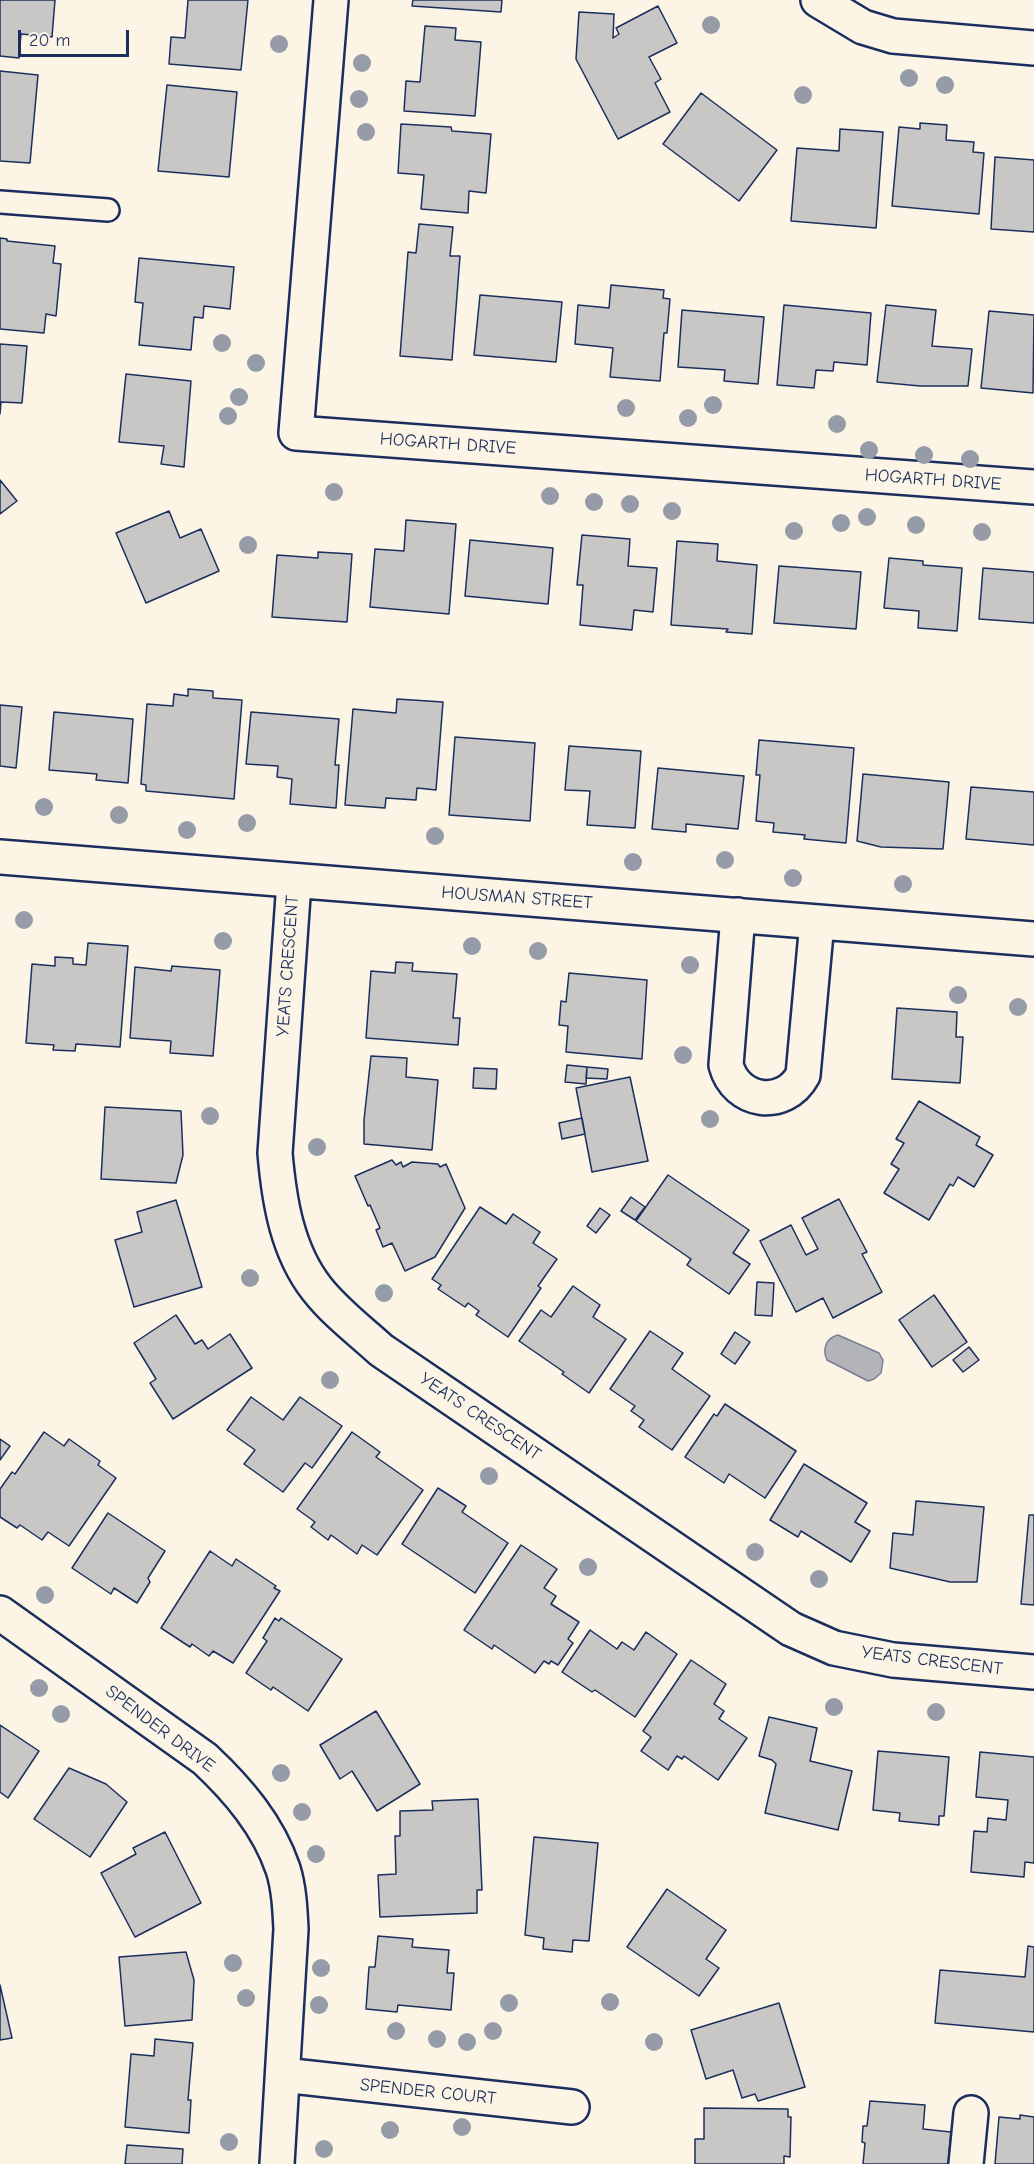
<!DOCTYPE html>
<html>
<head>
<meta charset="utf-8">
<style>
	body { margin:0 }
	#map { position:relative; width:1034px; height:2164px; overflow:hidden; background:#fcf5e5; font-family:"Comic Neue",sans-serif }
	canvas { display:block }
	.scale { position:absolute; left:18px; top:30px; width:111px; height:27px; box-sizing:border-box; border:3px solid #1b2f5e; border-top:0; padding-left:8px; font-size:18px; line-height:21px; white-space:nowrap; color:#1b2f5e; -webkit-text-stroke:4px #fcf5e5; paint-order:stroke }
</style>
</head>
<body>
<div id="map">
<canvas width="1034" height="2164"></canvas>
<div class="scale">20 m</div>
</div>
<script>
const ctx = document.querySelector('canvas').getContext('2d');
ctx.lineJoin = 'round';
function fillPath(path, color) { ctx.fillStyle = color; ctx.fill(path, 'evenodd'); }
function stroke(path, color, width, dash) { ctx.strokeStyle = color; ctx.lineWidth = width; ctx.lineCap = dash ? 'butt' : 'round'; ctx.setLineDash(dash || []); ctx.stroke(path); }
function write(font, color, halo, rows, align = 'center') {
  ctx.font = font + ' "Comic Neue",sans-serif'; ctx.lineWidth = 6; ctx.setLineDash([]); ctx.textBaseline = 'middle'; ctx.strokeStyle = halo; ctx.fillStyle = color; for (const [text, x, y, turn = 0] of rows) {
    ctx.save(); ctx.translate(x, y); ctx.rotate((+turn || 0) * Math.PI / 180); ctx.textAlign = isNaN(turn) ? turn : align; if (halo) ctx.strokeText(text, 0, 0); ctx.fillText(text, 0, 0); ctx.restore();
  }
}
const water = new Path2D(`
	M838,1335L879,1353L883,1360L881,1373L874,1379L868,1381L827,1360C822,1349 826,1338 838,1335Z`);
fillPath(water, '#b2b4b8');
stroke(water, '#767f94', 1.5);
const building = new Path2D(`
	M0,0H55L52,37L21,34L19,58L0,56Z
	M188,0H248L241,70L169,64L171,37L185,38Z
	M413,0H502L501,12L412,6Z
	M658,6L677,43L649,57L661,79L655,83L670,112L618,139L576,59L579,12L614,14L613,38L619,34L616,28Z
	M425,26L456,28L455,40L481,42L475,116L404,111L406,81L420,82Z
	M0,71L38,75L30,163L0,161Z
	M167,85L237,92L229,177L158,171Z
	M701,93L777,150L739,201L663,144Z
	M920,123L947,125L946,140L974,142L973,152L984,153L979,214L892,206L899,127L920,129Z
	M401,124L451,127L452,131L491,134L486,193L469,191L468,213L421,209L424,175L398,173Z
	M840,129L883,132L876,228L791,221L797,148L839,151Z
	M995,157L1034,160V232L991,229Z
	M419,224L453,227L450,256H460L452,360L400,356L408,252L416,253Z
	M0,238L7,239V241L55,246L53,263L61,264L56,316L46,314L44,333L0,329Z
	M139,258L234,267L230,309L204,306L203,318L194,317L191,350L139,345L143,303L135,302Z
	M611,285L664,290L663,298L670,299L667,333H664L660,381L610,377L613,348L575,344L578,305L609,308Z
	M480,295L562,302L556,362L474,355Z
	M784,305L871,313L867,365L834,362L833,371L816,370L814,388L777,385Z
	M886,305L936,310L932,346L972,349L968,386H920L877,382Z
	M682,310L764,317L758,384L724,381L725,370L678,367Z
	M989,311L1034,315L1033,393L981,388Z
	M0,344L27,346L22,403L1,402L0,414Z
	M126,374L191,381L184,467L161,464L164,446L119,442Z
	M0,480L17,501L0,514Z
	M169,511L180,538L201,529L219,571L146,603L116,533Z
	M406,520L456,524L449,614L370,607L375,549L404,551Z
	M582,535L630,539L628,566L657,568L653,612L634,610L632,630L580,625L583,585H577Z
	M470,540L553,548L548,604L465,596Z
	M677,541L718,544L717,561L757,565L752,634L726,632L728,629L671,625Z
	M318,552L352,554L347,622L272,617L277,555L318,558Z
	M889,558L923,561V565L962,568L957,631L918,628L919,611L884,608Z
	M779,566L861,572L856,629L774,623Z
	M983,568L1034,572V623L979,619Z
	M188,689L213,691V698L242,700L234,799L146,791V785L141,784L147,704L173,706L174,694L188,696Z
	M397,699L443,702L436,790L417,788L416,800L386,798L385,808L345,805L353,709L396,713Z
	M0,705L22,707L16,768L0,766Z
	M54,712L133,719L128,783L96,780L97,774L49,770Z
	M251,712L339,719L335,765H339L336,808L290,804L292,779L277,777L278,766L246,764Z
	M455,737L535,743L530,821L449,815Z
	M759,740L854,748L846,843L804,839L805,835L773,832L774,823L756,821L760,775H756Z
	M569,746L641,751L635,828L587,825L590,791L565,790Z
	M658,768L744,776L738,829L686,824V832L652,829Z
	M863,774L949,782L943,849L881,847L857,841Z
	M971,787L1034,792V845L966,839Z
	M88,943L128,946L120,1047L76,1044L75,1051L53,1050L54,1045L26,1043L32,964L55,966V957L73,958V964L86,965Z
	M396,962L413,963L412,971L457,974L453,1018H460L458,1045L366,1038L371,971L395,973Z
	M172,966L220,970L213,1056L170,1053L171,1041L130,1038L135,967L171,971Z
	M569,973L647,980L642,1059L566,1052L568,1026L559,1025L561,1001L566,1002Z
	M897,1008L957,1012L956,1037H963L960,1083L892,1079Z
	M371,1056L407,1058L406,1077L438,1080L432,1150L364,1144V1120Z
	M567,1065L587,1067L586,1084L565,1082Z
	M587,1067L608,1069L607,1079L586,1078Z
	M474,1068L497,1069L496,1089L473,1088Z
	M630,1077L648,1161L592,1172L576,1088Z
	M919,1101L980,1137L976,1145L993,1155L974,1187L958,1177L953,1186L950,1184L929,1220L884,1193L899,1169L891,1164L904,1143L896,1139Z
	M105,1107L181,1111L183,1155L176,1183L101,1179Z
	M582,1118L585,1134L562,1139L559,1123Z
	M392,1160L396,1165L401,1162L403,1167L412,1162L438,1164L440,1167L446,1164L465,1208L435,1257L405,1271L392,1243L383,1247L376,1230L380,1228L370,1205L368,1206L355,1176Z
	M668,1175L749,1230L733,1253L750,1264L729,1294L687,1265L691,1259L636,1221Z
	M631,1197L645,1207L635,1220L621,1211Z
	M839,1199L867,1252L862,1254L882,1292L833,1318L823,1298L796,1312L760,1241L791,1225L806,1255L818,1249L802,1218Z
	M176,1200L202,1287L134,1307L115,1240L142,1232L137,1212Z
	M480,1207L506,1224L513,1214L540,1232L533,1243L557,1259L538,1286L541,1288L508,1337L476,1315L479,1311L468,1303L465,1307L438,1289L441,1285L432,1279Z
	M600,1208L610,1215L596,1233L587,1226Z
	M757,1282L774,1283L772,1316L755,1315Z
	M573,1286L600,1305L593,1317L626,1339L589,1393L562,1374L564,1372L519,1341L541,1310L551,1317Z
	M934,1295L967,1342L932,1367L899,1320Z
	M176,1315L195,1344L202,1340L208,1349L230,1334L252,1368L173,1419L150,1383L156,1379L134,1343Z
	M650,1331L683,1353L672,1369L710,1396L672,1450L639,1427L644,1420L631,1411L635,1406L610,1389Z
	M735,1332L750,1342L735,1364L721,1354Z
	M969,1347L979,1360L963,1372L953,1360Z
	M251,1397L283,1420L300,1397L342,1426L312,1468L305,1463L283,1492L244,1464L255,1450L227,1430Z
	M725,1404L796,1451L765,1498L729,1474L724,1483L685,1457L714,1414L717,1416Z
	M44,1432L64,1446L69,1439L100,1461L98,1465L116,1478L69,1546L48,1532L42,1540L20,1525L17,1528L0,1517V1489L12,1472L15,1474Z
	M352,1432L380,1452L376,1457L423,1490L377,1555L362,1545L357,1554L331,1535L328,1540L311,1527L315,1522L297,1509Z
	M0,1439L10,1446L0,1460Z
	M804,1464L867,1503L855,1522L870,1531L851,1562L801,1531L798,1537L770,1520Z
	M438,1488L466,1506L462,1512L508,1543L475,1593L402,1544Z
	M916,1501L984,1507L977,1582H950L890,1568L893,1533L913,1535Z
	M108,1513L165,1551L148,1578L150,1582L137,1603L114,1588L111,1594L72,1568Z
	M1029,1515H1034V1605L1021,1604Z
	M521,1545L557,1569L544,1588L556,1596L551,1604L579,1622L568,1639L573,1643L558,1665L551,1661L549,1664L544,1661L535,1673L494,1645L492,1649L464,1630Z
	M210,1551L232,1566L236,1559L276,1586L274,1588L280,1591L233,1663L213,1651L209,1656L192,1644L190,1647L161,1628Z
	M275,1618L279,1621L281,1618L342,1659L308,1711L273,1687L271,1690L246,1673L267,1641L263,1638Z
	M590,1630L617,1649L622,1642L634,1650L646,1632L677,1654L635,1717L595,1690L592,1692L562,1672Z
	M691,1660L726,1684L714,1704L724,1711L719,1719L747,1738L718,1780L684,1756L682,1759L677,1756L668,1770L641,1751L651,1737L643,1731Z
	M376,1711L420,1784L377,1811L352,1771L340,1779L320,1745Z
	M769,1717L817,1728L810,1761L852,1771L838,1830L765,1813L776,1764L772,1760L759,1756Z
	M0,1725L39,1751L8,1798L0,1792Z
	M878,1751L949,1757L944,1816H939V1825L899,1821L900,1813L873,1810Z
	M980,1752L1034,1757V1863L1025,1862L1024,1877L971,1872L974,1831L987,1832L988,1818L1006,1820L1008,1800L976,1797Z
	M69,1768L106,1784L127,1802L90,1857L34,1819Z
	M478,1799L482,1890H477V1913L380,1917L378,1875L396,1874L395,1836H400V1811L433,1810L432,1801Z
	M165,1832L201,1903L135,1937L101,1873L136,1854L133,1848Z
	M534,1837L598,1843L589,1941L573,1940L572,1952L543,1949L544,1938L525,1935Z
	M667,1889L726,1930L706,1959L719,1968L699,1996L627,1947Z
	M378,1936L413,1939L412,1947L449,1950L447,1973H454L451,2010L398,2005L397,2012L366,2009L369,1967H375Z
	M1028,1946L1034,1947V2032L935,2023L940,1970L1025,1977Z
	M186,1952L194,1980L192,2020L125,2026L119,1957Z
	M0,1985L12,2038L0,2040Z
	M779,2003L805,2087L758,2101L755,2094L742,2098L733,2070L706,2079L691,2030Z
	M155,2039L193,2043L188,2100H191L189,2133L125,2127L131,2054L154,2056Z
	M870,2101L925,2105L923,2129L951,2132L948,2164H863L865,2143L862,2142L863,2126H867Z
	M704,2108L788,2109V2117H791L790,2157L784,2156V2164H695V2139H704Z
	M1020,2115L1034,2117V2164H995L999,2117L1020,2119Z
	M127,2145L183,2149L182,2164H125Z`);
fillPath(building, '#c8c7c6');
stroke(building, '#1b2f5e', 1.5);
const lane = new Path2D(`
	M0,202L108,210`);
const street = new Path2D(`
	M331,0L296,433L1034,487
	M818,0L863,27L893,36L1034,48
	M0,857L1034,939
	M294,882L275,1153C279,1200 287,1251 317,1289C335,1312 359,1330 381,1350L791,1629L834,1648L893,1660L1034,1672
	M738,915L726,1065C736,1103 784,1110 803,1075L817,922
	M0,1613L205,1759C238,1790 268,1825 283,1869C289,1888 290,1909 291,1929L277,2164
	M283,2075L572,2107
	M966,2164L971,2113`);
stroke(lane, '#1b2f5e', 26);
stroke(street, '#1b2f5e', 38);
stroke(lane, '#fcf5e5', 21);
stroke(street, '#fcf5e5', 33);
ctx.fillStyle = '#969ba8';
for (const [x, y] of [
	[711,25],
	[279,44],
	[362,63],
	[909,78],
	[945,85],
	[803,95],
	[359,99],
	[366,132],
	[222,343],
	[256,363],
	[239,397],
	[713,405],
	[626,408],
	[228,416],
	[688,418],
	[837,424],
	[869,450],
	[924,455],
	[970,459],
	[334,492],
	[550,496],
	[594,502],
	[630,504],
	[672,511],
	[867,517],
	[841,523],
	[916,525],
	[794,531],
	[982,532],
	[248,545],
	[44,807],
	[119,815],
	[247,823],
	[187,830],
	[435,836],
	[725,860],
	[633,862],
	[793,878],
	[903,884],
	[24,920],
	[223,941],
	[472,946],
	[538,951],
	[690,965],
	[958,995],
	[1018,1007],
	[683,1055],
	[210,1116],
	[710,1119],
	[317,1147],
	[250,1278],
	[384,1293],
	[330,1380],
	[489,1476],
	[755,1552],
	[588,1567],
	[819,1579],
	[45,1595],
	[39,1688],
	[834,1707],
	[936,1712],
	[61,1714],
	[281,1773],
	[302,1812],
	[316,1854],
	[233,1963],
	[321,1968],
	[246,1998],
	[610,2002],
	[509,2003],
	[319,2005],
	[396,2031],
	[493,2031],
	[437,2039],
	[467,2042],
	[654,2042],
	[462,2127],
	[390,2130],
	[229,2142],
	[324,2149]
]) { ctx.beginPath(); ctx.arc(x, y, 9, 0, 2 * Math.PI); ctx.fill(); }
write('18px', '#1b2f5e', '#fcf5e5', [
	["HOGARTH DRIVE",448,444,4],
	["HOGARTH DRIVE",933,480,4],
	["HOUSMAN STREET",517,898,4],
	["YEATS CRESCENT",288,966,-86],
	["YEATS CRESCENT",480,1417,34],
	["YEATS CRESCENT",932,1661,7],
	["SPENDER DRIVE",160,1729,37],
	["SPENDER COURT",428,2092,6]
]);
</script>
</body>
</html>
